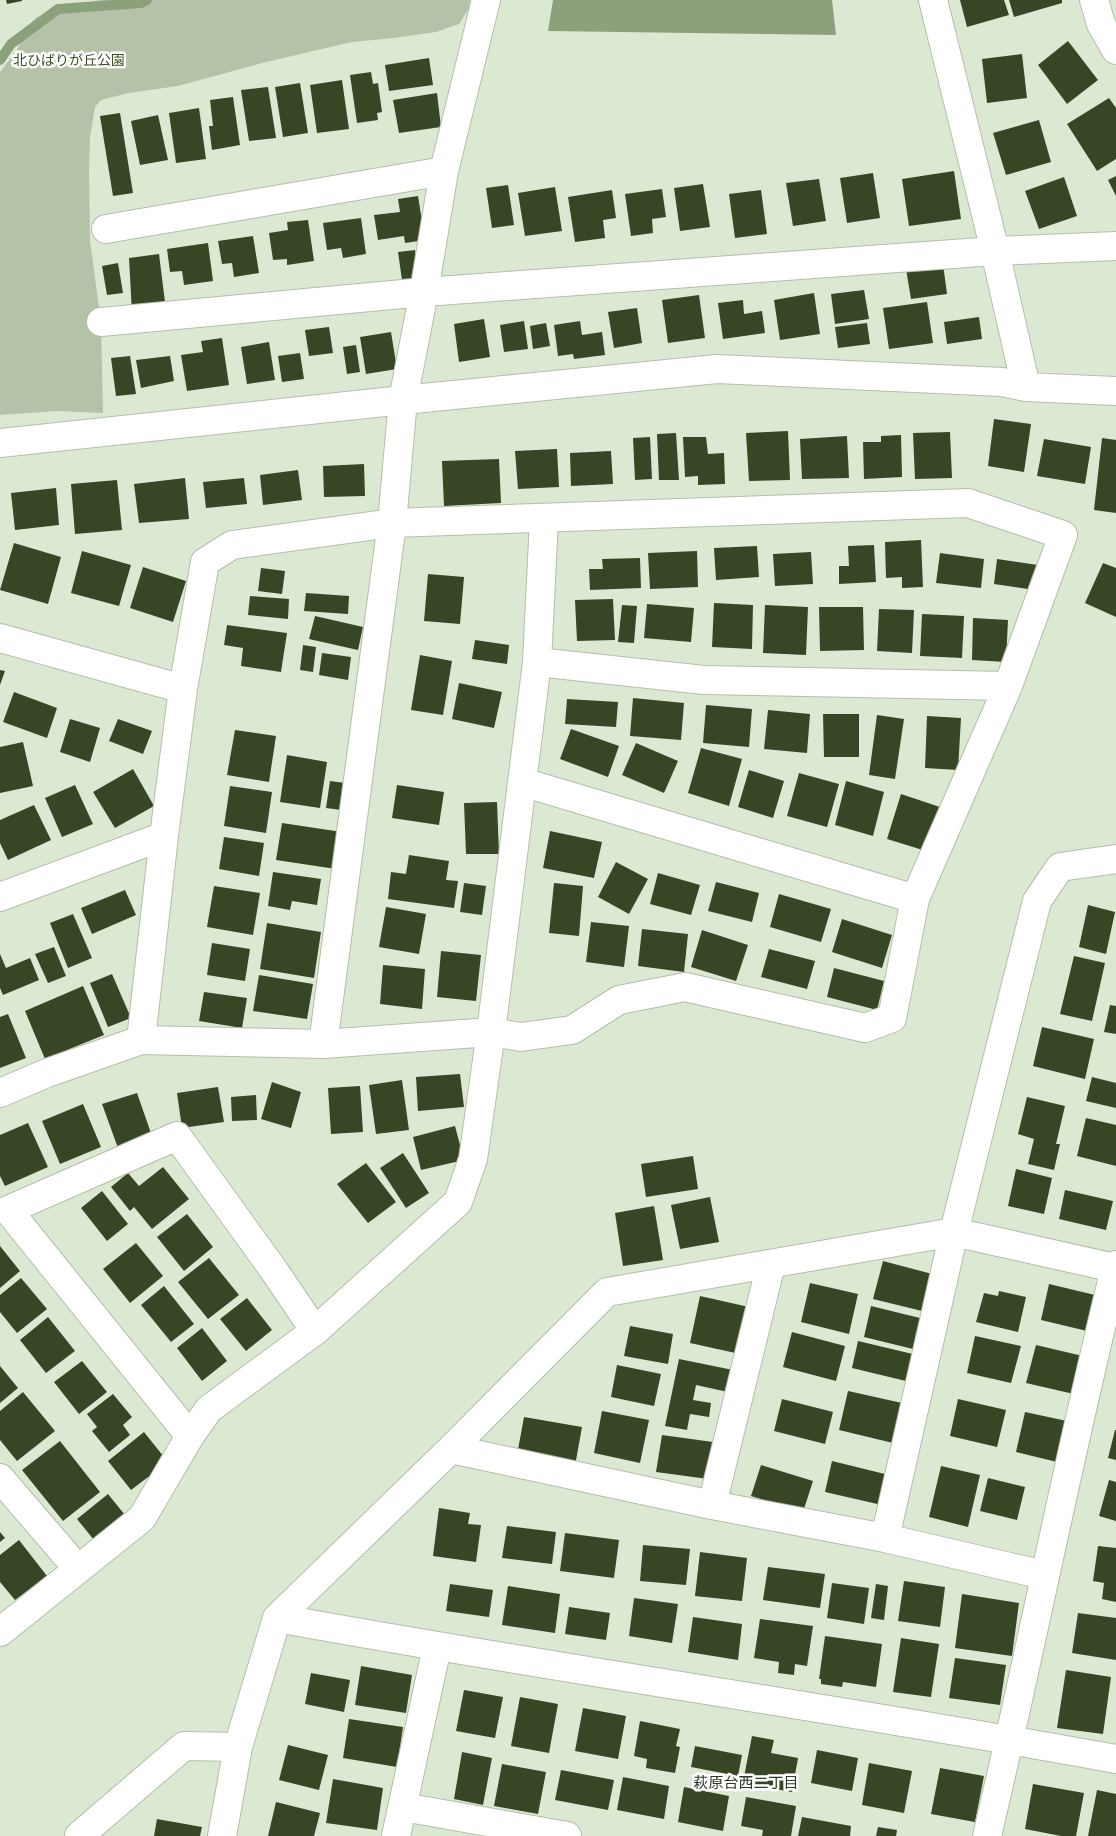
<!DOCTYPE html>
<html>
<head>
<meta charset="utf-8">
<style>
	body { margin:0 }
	canvas { display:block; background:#dce9d2 }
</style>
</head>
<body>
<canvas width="1116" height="1836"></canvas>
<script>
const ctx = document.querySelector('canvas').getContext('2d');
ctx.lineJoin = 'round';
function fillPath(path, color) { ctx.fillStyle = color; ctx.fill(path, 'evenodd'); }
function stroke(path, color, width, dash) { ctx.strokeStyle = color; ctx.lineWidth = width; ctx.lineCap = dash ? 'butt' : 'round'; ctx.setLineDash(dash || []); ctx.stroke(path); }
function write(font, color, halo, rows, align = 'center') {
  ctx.font = font + ' Ubuntu,"Noto Sans JP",sans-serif'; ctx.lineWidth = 5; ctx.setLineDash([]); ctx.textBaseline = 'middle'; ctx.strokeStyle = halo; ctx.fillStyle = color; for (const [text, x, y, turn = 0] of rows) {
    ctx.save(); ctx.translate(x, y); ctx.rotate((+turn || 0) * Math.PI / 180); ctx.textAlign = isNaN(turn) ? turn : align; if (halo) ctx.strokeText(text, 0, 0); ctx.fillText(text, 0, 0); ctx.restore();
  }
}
fillPath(new Path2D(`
	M100,0H470L469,8L459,24L436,32L394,38L352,42L266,62L178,86L129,93L101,100L95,107L90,138L89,173L90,241L101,322L103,413L56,411L0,415V72L17,50L28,26L37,17L58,9Z`), '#b4c3a7');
fillPath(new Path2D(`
	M553,0H832L836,35L548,31Z`), '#8da07c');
stroke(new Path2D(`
	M0,60L11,44L58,9L141,3L147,0`), '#8da07c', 10);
fillPath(new Path2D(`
	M6,0H22V1L7,4Z
	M960,0H1004L1009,15L967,27Z
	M1009,0H1062V3L1014,17Z
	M1068,41L1098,80L1067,104L1038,65Z
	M1022,54L1027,98L987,103L982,59Z
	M429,58L433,85L389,91L385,65Z
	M371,72L373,84L378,83L382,112L377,113L378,120L357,123L350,75Z
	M342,80L349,129L317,133L310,85Z
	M300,83L308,133L283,137L275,87Z
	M268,87L276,138L249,141L241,90Z
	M437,93L441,127L399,133L393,100Z
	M233,97L240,145L212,150L209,126H213L210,100Z
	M1109,98L1116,108V159L1097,171L1067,124Z
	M199,108L206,159L176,163L169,113Z
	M120,113L133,193L113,196L100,116Z
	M158,115L168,160L140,165L131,121Z
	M1039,120L1051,162L1006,175L993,133Z
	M954,171L961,219L909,226L902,179Z
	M873,173L880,218L847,223L840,178Z
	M1116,176V196L1108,180Z
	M1064,177L1077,216L1039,229L1025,191Z
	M819,179L826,221L793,226L786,183Z
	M703,184L710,227L680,231L674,188Z
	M508,185L514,225L492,228L486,188Z
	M555,187L562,231L525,236L518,193Z
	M662,189L666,217L652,219L653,233L631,236L625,194Z
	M612,190L616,218L603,220L605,238L575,242L568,197Z
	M761,190L767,234L735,238L729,194Z
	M418,196L425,240L405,243L404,236L378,240L374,215L400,212L398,199Z
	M361,218L366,254L343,258L341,248L327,250L323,223Z
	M308,220L314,261L287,265V259L273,260L269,233L288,230L287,222Z
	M253,236L259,273L234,277L232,263L222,264L218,241Z
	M208,243L213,281L184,285L182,271L170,272L167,249Z
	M415,250L419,278L402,280L398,252Z
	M159,254L166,310L132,313L129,258Z
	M118,263L123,293L107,295L102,266Z
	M943,264L947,294L911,299L906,269Z
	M864,290L869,319L835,324L831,294Z
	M814,293L820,334L780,340L774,300Z
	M699,295L705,338L668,343L662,300Z
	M743,300L744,314L762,311L765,333L723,339L718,303Z
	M927,302L933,343L889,349L883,308Z
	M637,308L642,343L614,348L608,312Z
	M979,317L982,339L947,344L944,322Z
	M484,319L490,357L459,362L454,324Z
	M524,321L528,349L504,352L500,325Z
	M580,321L582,335L602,332L605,355L574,359L573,354L558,356L554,325Z
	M546,323L550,346L533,349L530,326Z
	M867,323L870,344L838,348L835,327Z
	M329,327L333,353L309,356L305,330Z
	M391,332L397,369L366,374L360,337Z
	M222,338L229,385L187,391L181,355L203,352L201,341Z
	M269,342L275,380L247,384L241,347Z
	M356,345L360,372L347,374L343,347Z
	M300,353L304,379L282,382L278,356Z
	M130,356L136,394L116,396L111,358Z
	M170,356L174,381L141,388L136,360Z
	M994,419L1031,424L1024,472L988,466Z
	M788,431L790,480L749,481L746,433Z
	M950,432L952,478L915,479L913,433Z
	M676,433L679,480H659L657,434Z
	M901,435L902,477L864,479L863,442H881V436Z
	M847,436L849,478L802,479L800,439Z
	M650,437L652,479L635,480L633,438Z
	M683,437H706L708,454L724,453L725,484L698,485V476L685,477Z
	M1102,438L1116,440V513L1094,510Z
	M1044,439L1091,447L1085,484L1037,476Z
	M557,449L559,487L518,489L515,451Z
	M611,451L613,484L571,486L570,453Z
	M499,459L501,503L444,506L442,461Z
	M364,464L365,496L324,497L323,466Z
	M298,470L302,500L263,505L260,475Z
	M185,478L189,519L139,523L134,484Z
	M244,478L247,504L206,508L203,482Z
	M117,480L122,530L75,534L71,484Z
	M56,488L59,525L15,530L11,493Z
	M921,540L923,587L902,588V577L886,578L885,542Z
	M14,543L61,557L48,604L0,590Z
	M874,545L876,582L839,584V566H849L848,546Z
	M757,546L759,577L716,580L714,548Z
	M82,551L131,565L119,606L71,593Z
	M697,551L698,587L650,589L648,553Z
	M811,552L813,584L775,586L773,554Z
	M940,553L984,559L981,588L936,583Z
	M640,558L641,588L590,590L589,569H603L602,559Z
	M997,559L1038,565L1035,590L994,584Z
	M1103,563L1116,568V617L1085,603Z
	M143,567L186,581L173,622L130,608Z
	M261,568L285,571L282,594L258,591Z
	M428,574L464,577L460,624L424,621Z
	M306,593L349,596L348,614L304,611Z
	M250,596L289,599L288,619L248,615Z
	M613,599L615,640L577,641L575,600Z
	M714,603L753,605L752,649L712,647Z
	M647,604L694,608L691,642L644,638Z
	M622,605L637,606L634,643L618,642Z
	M765,605L808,607L806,655L763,653Z
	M819,607H863L864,650L820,651Z
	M879,609L914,610L912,653L877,651Z
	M922,614L964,616L962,658L920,656Z
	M315,616L363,627L358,650L309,639Z
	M973,618L1008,620L1006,662L972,660Z
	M227,625L287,633L281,672L241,666L243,648L224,645Z
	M475,640L509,645L507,664L472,659Z
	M303,645L316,647L313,672L300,670Z
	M322,653L351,657L348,680L319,675Z
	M420,655L452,661L443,715L411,710Z
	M0,670L5,671L0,685Z
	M459,683L502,692L494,728L452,719Z
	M14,692L57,708L47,738L3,722Z
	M633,698L684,703L681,740L630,736Z
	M567,699L618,702L616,727L565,724Z
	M706,705L752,709L749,747L703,743Z
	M768,710L810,714L807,753L764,749Z
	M823,714H859V757H824Z
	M877,715L904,719L895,779L869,775Z
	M927,716L961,718L958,770L925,768Z
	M70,719L100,728L90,762L60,752Z
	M118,719L152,731L143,754L109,741Z
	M571,729L619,746L608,777L560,759Z
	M235,730L276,736L269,782L227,775Z
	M23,742L33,786L0,793V747Z
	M636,743L678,761L664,793L622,775Z
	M701,748L742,759L729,806L688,793Z
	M287,755L327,762L320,808L280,802Z
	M133,769L154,806L115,828L93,792Z
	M749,770L784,781L773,818L738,807Z
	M799,773L839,784L827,827L787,816Z
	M330,781L353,784L349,811L326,808Z
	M846,781L884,792L873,836L835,825Z
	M75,785L93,824L62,837L45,798Z
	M397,785L444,792L439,825L392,818Z
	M230,786L272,792L266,833L224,826Z
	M901,794L940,807L926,851L887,839Z
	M497,802L499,854H466L464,803Z
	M34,805L51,840L8,860L0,843V820Z
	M282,823L342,832L336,869L276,860Z
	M550,831L602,842L594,878L543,868Z
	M224,837L264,843L259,876L219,869Z
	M409,855L449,861L446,880L458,881L454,908L388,899L391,872L406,874Z
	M616,862L648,879L629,914L598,897Z
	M273,872L321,879L317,905L292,901L290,910L268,906Z
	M658,873L700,885L691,915L650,904Z
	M716,882L759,893L752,922L708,911Z
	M464,883L486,886L482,915L460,912Z
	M554,883L583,886L579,936L549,933Z
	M214,886L260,893L253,935L207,927Z
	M125,890L136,915L92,934L81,908Z
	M779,894L831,909L821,942L770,927Z
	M1088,905L1115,912L1106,954L1079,947Z
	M386,907L426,914L419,954L379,947Z
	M73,914L92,958L68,968L50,923Z
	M842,919L892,935L882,968L832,952Z
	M591,922L629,926L624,967L586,962Z
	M267,923L321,932L314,978L260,969Z
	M642,929L688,934L684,972L638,966Z
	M702,930L748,945L736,981L691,967Z
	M212,943L250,949L245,981L207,975Z
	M54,947L66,976L48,983L35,954Z
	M769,949L815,961L807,989L761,977Z
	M441,951L481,955L476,1001L437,997Z
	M0,954L6,968L30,958L39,980L3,995L0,988Z
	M1074,956L1105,963L1092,1021L1060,1014Z
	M383,965L425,969L422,1009L380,1004Z
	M834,968L884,981L877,1010L827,997Z
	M112,974L131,1018L108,1027L90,983Z
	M259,975L313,984L307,1019L253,1011Z
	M83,986L104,1035L45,1059L25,1011Z
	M204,992L247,998L242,1028L199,1021Z
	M1110,1005L1116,1006V1034L1104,1032Z
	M8,1014L26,1058L0,1068V1017Z
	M1042,1027L1094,1039L1085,1079L1033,1066Z
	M460,1074L464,1107L418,1111L416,1077Z
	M1092,1077L1116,1083V1108L1086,1101Z
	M402,1080L409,1130L376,1134L369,1085Z
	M272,1082L301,1092L291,1128L261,1119Z
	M360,1086L363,1132L331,1134L328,1088Z
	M218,1087L224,1122L182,1128L177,1093Z
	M137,1093L152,1136L118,1148L102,1104Z
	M256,1095L257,1120L232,1121L231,1097Z
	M1027,1097L1065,1106L1056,1144H1060L1054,1170L1028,1164L1034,1139L1018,1134Z
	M83,1104L101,1147L60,1164L42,1121Z
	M1086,1118L1116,1125V1166L1077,1156Z
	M28,1123L48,1167L5,1186L0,1176V1135Z
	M455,1126L464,1160L421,1170L413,1137Z
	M403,1153L429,1193L406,1208L380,1168Z
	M693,1156L698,1189L646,1197L641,1164Z
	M366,1163L396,1202L368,1223L337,1184Z
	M163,1167L189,1199L152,1229L134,1207L130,1211L111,1187L128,1173L139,1186Z
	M1016,1169L1052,1178L1044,1214L1008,1206Z
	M1065,1190L1113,1201L1106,1230L1059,1219Z
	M102,1191L128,1224L107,1241L81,1208Z
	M710,1197L719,1242L680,1249L671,1205Z
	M654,1206L663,1260L623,1266L615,1213Z
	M187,1214L213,1247L184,1271L157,1237Z
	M136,1243L163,1276L130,1303L103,1269Z
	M0,1246L20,1271L0,1288Z
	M209,1258L239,1295L208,1319L178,1282Z
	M883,1261L936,1275L926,1312L873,1299Z
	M21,1278L47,1309L17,1333L0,1312V1295Z
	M810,1283L858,1294L849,1334L801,1322Z
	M1049,1284L1095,1295L1087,1331L1041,1320Z
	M164,1286L194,1324L171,1342L141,1305Z
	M999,1291L1026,1297L1018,1332L976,1322L984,1293L998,1296Z
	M700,1296L749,1307L740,1354L690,1343Z
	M247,1298L272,1330L246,1351L220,1319Z
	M871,1306L924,1319L917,1350L864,1337Z
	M48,1317L75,1351L46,1373L20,1340Z
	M630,1326L673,1334L668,1364L624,1356Z
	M202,1328L227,1361L202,1381L177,1348Z
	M792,1332L845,1346L836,1381L783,1367Z
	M975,1336L1021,1346L1011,1383L967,1373Z
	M858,1341L917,1355L910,1382L852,1368Z
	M1036,1345L1087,1357L1078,1395L1026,1383Z
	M679,1359L733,1370L728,1392L696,1385L693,1400L711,1403L709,1417L690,1414L687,1430L665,1426Z
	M82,1361L107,1392L79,1414L54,1382Z
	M617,1365L661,1374L654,1406L611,1397Z
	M0,1366L18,1388L0,1403Z
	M848,1391L902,1403L893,1443L839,1430Z
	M23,1392L55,1431L17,1461L0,1440V1411Z
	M113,1394L132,1417L123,1425L130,1435L109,1452L92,1431L97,1427L87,1414Z
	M782,1399L833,1412L825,1444L774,1431Z
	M958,1399L1006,1410L997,1447L950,1436Z
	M602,1411L649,1420L640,1463L594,1453Z
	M1025,1412L1067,1421L1057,1462L1016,1452Z
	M524,1417L582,1427L575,1466L517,1455Z
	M1115,1430H1116V1460L1108,1458Z
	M144,1432L168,1462L131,1490L108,1461Z
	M662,1435L713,1442L708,1479L656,1472Z
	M60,1441L100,1492L63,1521L22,1470Z
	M832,1461L893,1476L886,1506L825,1492Z
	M761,1465L813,1481L803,1512L751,1496Z
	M941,1466L980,1475L968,1527L929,1517Z
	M988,1478L1025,1487L1017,1520L980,1511Z
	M1109,1480L1116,1482V1521L1099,1516Z
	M108,1494L125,1515L94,1540L77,1519Z
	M439,1508L470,1513L468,1524L481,1525L476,1562L433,1556Z
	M507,1526L556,1532L552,1564L502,1558Z
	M0,1532L5,1538L0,1542Z
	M565,1533L619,1540L614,1578L560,1571Z
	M19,1540L47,1576L15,1600L0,1582V1555Z
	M643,1545L690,1549L686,1585L640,1581Z
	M1098,1546L1116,1548V1602L1102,1599L1104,1583L1093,1581Z
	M700,1552L747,1558L742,1601L695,1596Z
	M768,1567L825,1574L820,1608L763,1600Z
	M904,1581L945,1587L940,1627L898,1621Z
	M832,1583L869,1588L864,1624L827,1618Z
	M450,1584L493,1590L489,1617L446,1611Z
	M876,1584L888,1586L884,1620L871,1618Z
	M508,1586L560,1594L555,1633L502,1625Z
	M962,1594L1019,1603L1012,1656L955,1648Z
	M634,1598L678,1604L672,1643L629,1636Z
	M569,1607L610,1613L606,1640L565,1634Z
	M1078,1613L1116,1618V1660L1072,1653Z
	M693,1617L742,1624L738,1660L688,1652Z
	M760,1619L813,1626L807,1666L795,1664L794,1675L778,1673L779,1662L754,1658Z
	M825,1636L882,1644L876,1687L843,1682L842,1687L821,1684V1679H819Z
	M901,1638L939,1644L931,1697L893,1692Z
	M955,1658L1006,1665L1000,1705L949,1698Z
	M361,1666L412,1675L406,1713L355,1705Z
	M1066,1670L1111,1677L1103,1734L1057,1728Z
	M311,1673L350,1680L344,1712L305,1704Z
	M464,1690L503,1697L495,1738L456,1731Z
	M520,1697L558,1704L549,1753L511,1746Z
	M583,1708L626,1716L618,1759L575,1751Z
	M349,1719L403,1727L397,1767L343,1758Z
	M640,1721L680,1729L676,1746L680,1747L675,1773L646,1768L647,1759L634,1756Z
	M752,1736L774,1740L771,1753L798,1758L792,1792L755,1785L756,1779L744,1777Z
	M288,1745L328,1755L319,1790L279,1780Z
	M695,1746L742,1755L738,1776L691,1767Z
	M817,1750L858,1758L852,1791L811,1783Z
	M462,1752L492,1758L483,1805L454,1799Z
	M869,1763L912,1771L904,1813L862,1805Z
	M502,1764L546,1772L538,1814L494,1806Z
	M940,1768L984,1776L975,1822L931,1814Z
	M561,1770L614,1780L608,1810L555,1800Z
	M623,1777L669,1786L664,1819L617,1810Z
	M333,1779L383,1788L377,1830L326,1823Z
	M1033,1784L1084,1793L1076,1836H1061L1025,1829Z
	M684,1787L729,1796L723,1831L678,1822Z
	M1097,1790L1116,1794V1836H1088Z
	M746,1797L796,1806L791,1836H762L763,1830L741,1826Z
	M276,1802L320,1813L314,1836H268Z
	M802,1817L851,1826L850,1836H798Z
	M157,1819L202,1827L200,1836H154Z
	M878,1827L897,1830L896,1836H876Z`), '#374726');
const minor = new Path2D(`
	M933,0L995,251L1026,387
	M1094,0L1101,24L1116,50
	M106,229L444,171
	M101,322L424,292L995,251L1116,246
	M0,443L403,400L717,369L1002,382L1026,387L1116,391
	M0,638L183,689L205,562L232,545L392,523L968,503L1063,535L1008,686L915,899L892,1018L865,1028L685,987L619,1000L572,1030L521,1037L491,1032L323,1044L141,1040L47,1073L0,1093
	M537,662L704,680L1008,686
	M522,782L915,899
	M0,897L164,836
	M141,1040L164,836L183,689
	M323,1044L392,523L403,400L424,292L444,171L486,0
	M190,1436L8,1210L177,1136L273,1269L315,1331
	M451,1449L712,1505L885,1538L1044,1575
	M0,1478L78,1569
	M712,1505L771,1264
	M885,1538L954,1232L1115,1268
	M277,1618C556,1669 837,1708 1116,1759
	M0,1632L142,1518L190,1436L209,1409L315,1331L458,1202L473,1159L491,1032L537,662L544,519
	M403,1807L567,1836
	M79,1836L184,1746L238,1747
	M222,1836L238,1747L277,1618L451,1449L607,1292L954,1232L1037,901L1060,867L1116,859
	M396,1836L437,1647
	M987,1836C1032,1646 1069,1454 1116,1265`);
stroke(minor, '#b3bfa8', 30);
stroke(minor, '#fff', 28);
write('14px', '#39531c', '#fff', [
	["北ひばりが丘公園",69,60]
]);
write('15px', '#303a27', '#fff', [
	["萩原台西二丁目",746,1783]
]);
</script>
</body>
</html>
